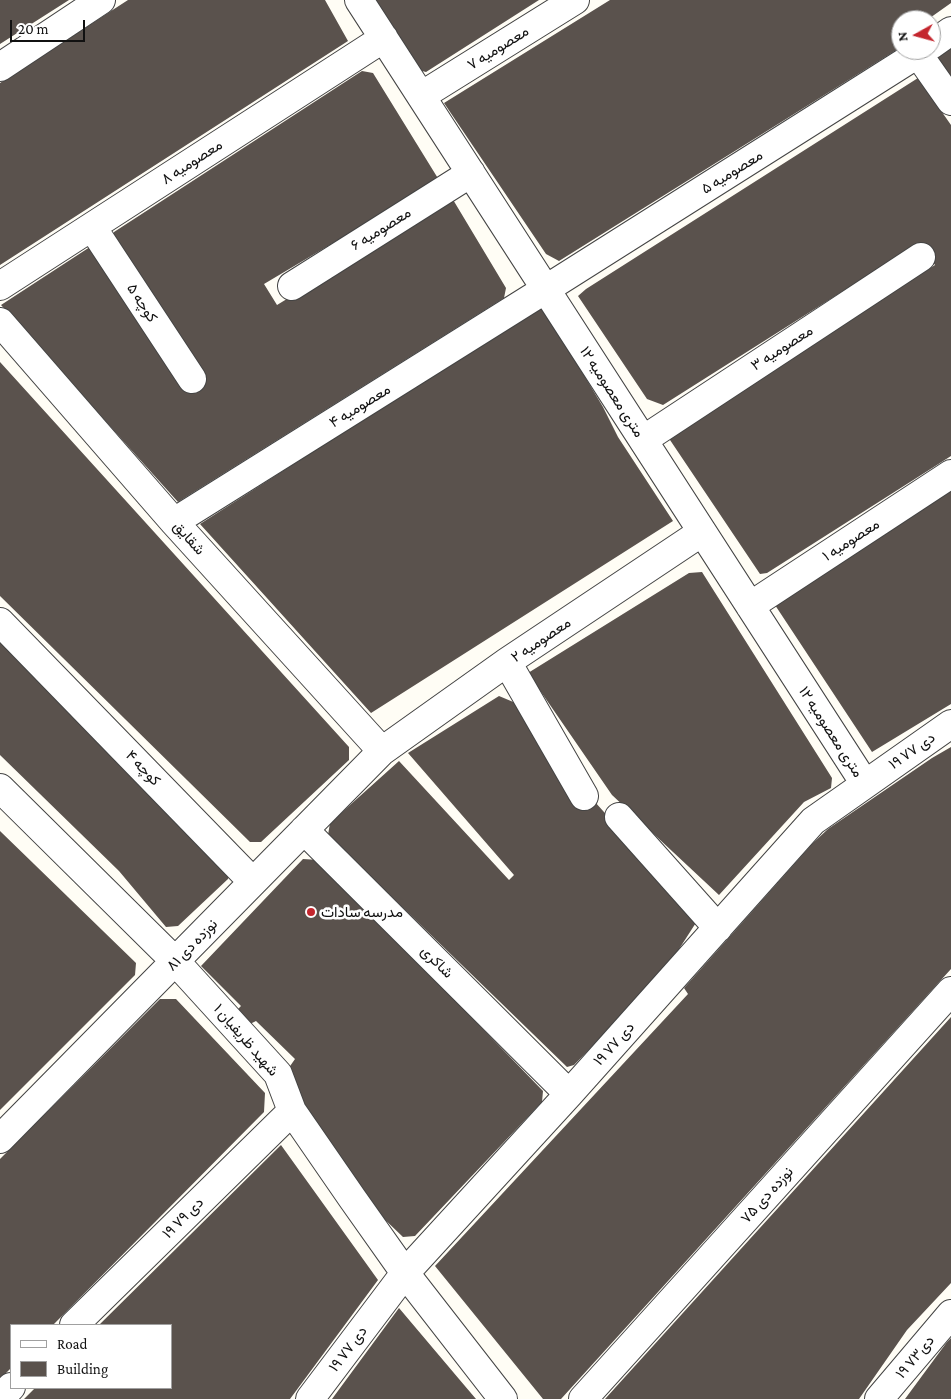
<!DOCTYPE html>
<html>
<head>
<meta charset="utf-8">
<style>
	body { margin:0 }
	#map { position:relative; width:951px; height:1399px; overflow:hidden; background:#fffdf5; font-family:"Crimson Pro",serif }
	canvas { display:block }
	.legend { position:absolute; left:10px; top:1324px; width:162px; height:65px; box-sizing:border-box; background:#fff; border:1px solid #a0a0a0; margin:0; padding:6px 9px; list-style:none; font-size:15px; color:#111 }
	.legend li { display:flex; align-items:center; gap:10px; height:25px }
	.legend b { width:25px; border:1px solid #a0a0a0 }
	.north { position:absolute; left:891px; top:10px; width:50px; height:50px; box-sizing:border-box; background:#fff; border:1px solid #a0a0a0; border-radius:50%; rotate:263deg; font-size:14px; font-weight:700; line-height:20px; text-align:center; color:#111 }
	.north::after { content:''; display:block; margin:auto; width:18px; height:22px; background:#c4262e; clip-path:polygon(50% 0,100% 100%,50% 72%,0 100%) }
	.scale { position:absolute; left:10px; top:20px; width:75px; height:22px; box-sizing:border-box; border:2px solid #111; border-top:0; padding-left:6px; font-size:15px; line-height:18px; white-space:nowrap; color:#111; -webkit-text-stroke:4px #fff; paint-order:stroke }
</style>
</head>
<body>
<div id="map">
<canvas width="951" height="1399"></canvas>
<ul class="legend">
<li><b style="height:6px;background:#fff"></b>Road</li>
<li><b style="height:14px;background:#5a524d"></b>Building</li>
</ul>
<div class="north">N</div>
<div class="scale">20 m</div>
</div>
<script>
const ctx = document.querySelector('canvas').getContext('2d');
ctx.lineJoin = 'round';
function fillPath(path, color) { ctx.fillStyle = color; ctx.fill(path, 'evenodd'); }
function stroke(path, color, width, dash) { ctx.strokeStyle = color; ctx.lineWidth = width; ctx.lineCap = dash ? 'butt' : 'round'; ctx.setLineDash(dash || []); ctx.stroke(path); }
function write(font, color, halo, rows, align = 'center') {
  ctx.font = font + ' "Crimson Pro",Vazirmatn,serif'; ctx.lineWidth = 5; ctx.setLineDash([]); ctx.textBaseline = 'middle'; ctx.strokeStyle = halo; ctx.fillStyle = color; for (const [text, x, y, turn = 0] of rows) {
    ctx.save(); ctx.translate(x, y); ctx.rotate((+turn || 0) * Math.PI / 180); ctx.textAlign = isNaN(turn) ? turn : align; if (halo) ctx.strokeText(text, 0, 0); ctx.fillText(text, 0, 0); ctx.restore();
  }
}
fillPath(new Path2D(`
	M0,0H69L0,44Z
	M128,0H325L348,41L0,265V83Z
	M372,0H539L426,72L414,69Z
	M610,0H951V3L927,20H901V46L898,49L559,261L546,254L444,103Z
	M951,46V83L933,59Z
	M362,71L373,73L439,180L264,284L277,305L452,198L506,288L504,298L178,502L1,305L93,245L111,241L114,232Z
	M918,78L951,125V456L767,573L760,574L668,437L935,265L919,243L663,405L647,399L578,296L586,289Z
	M542,305L603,407L618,437L673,521L371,713L200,524Z
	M0,362L349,747V760L261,842H250L0,596Z
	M951,489V704L872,752L775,605Z
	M702,572L832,778L831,788L804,802L719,895L612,795L528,673L689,573Z
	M0,638L231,870L228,879L178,926L166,927L119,871L0,755Z
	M499,696L518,704L595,802L699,918L663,974L574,1065L567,1067L328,835L330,823L399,761L509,880L514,875L408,753Z
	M951,747V969L561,1399H543L435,1266L688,994L684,988L812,844L828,829L932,758Z
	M0,831L136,963L135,975L0,1110Z
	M303,859L319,860L543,1091L542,1102L415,1236L403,1237L378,1213L298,1098L288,1069L295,1059L256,1021L250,1024L238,1009L241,1006L201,966Z
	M160,999H176L265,1093L264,1112L53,1325H11V1368L0,1379V1159Z
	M951,1017V1283L907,1330L859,1399H605Z
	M281,1145L378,1280L290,1399H24L35,1388H171V1325H99Z
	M399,1308L459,1379L476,1399H332Z
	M951,1338V1399H905L947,1342Z`), '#5a524d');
const minor = new Path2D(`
	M359,0L865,784
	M931,45L951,31
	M918,54L951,101
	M0,67L101,0
	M421,96L575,0
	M92,227L192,379
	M0,286L384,38
	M292,286L471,173
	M0,322L174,522L382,751
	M643,440L921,257
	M174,522L546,289L924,50
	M750,606L951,474
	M0,622L253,882
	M507,662L584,796
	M0,788L176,962L278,1074L292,1111L352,1198L405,1273L503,1399
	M619,817L718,928
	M304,830L569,1094
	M0,1139L382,751L507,662L702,532
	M74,1325L292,1111
	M0,1398L11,1387
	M310,1399L405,1273L569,1094L813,821L951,724
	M583,1399L951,991
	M879,1399L951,1314`);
stroke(minor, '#444', 30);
stroke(minor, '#fff', 28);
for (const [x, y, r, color] of [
	[311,912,5,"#c4262e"]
]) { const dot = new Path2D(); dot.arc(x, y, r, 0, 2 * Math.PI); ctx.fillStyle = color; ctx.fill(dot); stroke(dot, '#fff', 2); }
write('15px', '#111', '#fff', [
	["معصومیه ۷",498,48,-32],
	["معصومیه ۸",192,162,-33],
	["معصومیه ۵",732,172,-32],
	["معصومیه ۶",381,229,-32],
	["کوچه ۵",142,303,57],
	["معصومیه ۳",782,348,-33],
	["۱۲ متری معصومیه",612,392,57],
	["معصومیه ۴",360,406,-32],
	["شقایق",189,538,48],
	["معصومیه ۱",851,540,-33],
	["معصومیه ۲",541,640,-34],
	["۱۲ متری معصومیه",831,732,57],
	["۱۹ دی ۷۷",912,751,-35],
	["کوچه ۴",143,768,46],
	["نوزده دی ۸۱",192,945,-46],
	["شاکری",437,962,45],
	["شهید ظریفیان ۱",246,1040,49],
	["۱۹ دی ۷۷",614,1044,-48],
	["نوزده دی ۷۵",767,1195,-48],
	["۱۹ دی ۷۹",183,1218,-45],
	["۱۹ دی ۷۷",348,1349,-53],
	["۱۹ دی۷۳",915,1357,-50]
]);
write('15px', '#111', '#fff', [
	["مدرسه سادات",321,912]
], 'left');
</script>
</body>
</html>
